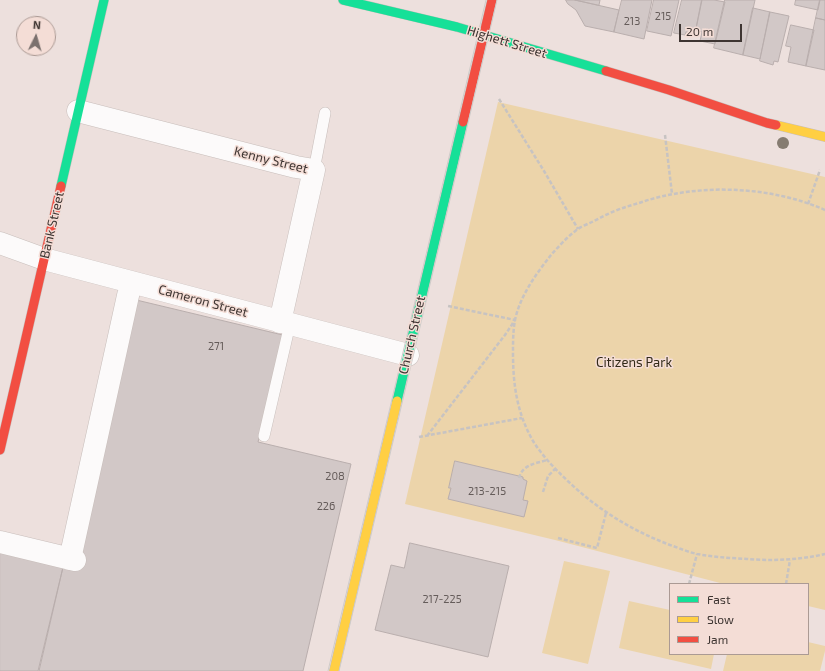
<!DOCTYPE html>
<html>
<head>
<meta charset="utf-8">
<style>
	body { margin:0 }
	#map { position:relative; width:825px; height:671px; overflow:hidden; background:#ede0dd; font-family:"Exo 2",sans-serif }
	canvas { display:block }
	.legend { position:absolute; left:669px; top:583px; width:140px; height:72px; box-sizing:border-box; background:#f4ddd6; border:1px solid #ab9a94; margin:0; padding:5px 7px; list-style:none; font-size:12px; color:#3e3532 }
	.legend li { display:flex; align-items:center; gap:8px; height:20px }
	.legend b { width:20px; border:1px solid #ab9a94 }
	.north { position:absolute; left:16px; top:16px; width:40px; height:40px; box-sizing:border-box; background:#f4ddd6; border:1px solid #ab9a94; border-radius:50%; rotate:5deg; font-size:11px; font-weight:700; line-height:16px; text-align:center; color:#3e3532 }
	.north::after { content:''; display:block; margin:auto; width:14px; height:18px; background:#7b716e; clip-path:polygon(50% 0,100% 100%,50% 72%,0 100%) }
	.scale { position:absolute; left:679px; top:24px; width:63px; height:18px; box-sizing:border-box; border:2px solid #3e3532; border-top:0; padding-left:5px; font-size:12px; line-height:14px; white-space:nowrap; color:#3e3532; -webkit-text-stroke:3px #f4ddd6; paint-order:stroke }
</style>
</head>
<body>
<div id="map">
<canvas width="825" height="671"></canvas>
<ul class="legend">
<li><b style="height:5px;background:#16e098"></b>Fast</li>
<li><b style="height:5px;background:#ffcf43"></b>Slow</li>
<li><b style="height:5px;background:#f24e42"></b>Jam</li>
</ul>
<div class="north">N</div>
<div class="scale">20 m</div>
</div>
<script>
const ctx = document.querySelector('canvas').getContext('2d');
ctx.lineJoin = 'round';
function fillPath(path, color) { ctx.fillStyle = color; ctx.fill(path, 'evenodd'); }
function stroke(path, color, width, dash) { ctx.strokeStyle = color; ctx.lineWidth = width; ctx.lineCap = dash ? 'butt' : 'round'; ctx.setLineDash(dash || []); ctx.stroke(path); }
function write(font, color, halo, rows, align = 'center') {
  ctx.font = font + ' "Exo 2",sans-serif'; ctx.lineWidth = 3; ctx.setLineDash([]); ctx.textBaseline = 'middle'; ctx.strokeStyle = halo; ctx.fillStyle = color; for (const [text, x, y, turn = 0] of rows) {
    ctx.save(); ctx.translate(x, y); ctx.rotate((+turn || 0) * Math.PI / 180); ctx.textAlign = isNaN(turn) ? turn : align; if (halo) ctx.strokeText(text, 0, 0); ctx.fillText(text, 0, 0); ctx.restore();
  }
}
fillPath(new Path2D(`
	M498,102L825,177V610L808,606V584H724L555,540L405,504Z
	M564,561L610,571L588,664L542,653Z
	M629,601L670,610V654H714L711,669L619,648Z
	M808,642L825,646V651L820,671H723L727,654H808Z`), '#ecd4aa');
const building = new Path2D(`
	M566,0H575L619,10L614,32L585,26L576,10L568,4Z
	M575,0H600L599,5Z
	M622,0H652L644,39L614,32Z
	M654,0H679L671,36L647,31Z
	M682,0H702L695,34L686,32L685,35L674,33Z
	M702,0H714L725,2L715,44L700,41L702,32L696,30Z
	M725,0H755L743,55L714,48Z
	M796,0H820L818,10L795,5Z
	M820,0H825V20L816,18Z
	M753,8L770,12L760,59L743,55Z
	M770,12L789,16L778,62L774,61L773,65L760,61Z
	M816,18L825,20V70L806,66Z
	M791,25L814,30L806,66L788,62L791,47L786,46Z
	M128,298L287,336L258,442L351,464L303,671H39L64,563Z
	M455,461L523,477V479L527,481L523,500L528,501L524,517L448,499L451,488H449Z
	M410,543L509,566L488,657L375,630L391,565L404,568Z
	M0,548L64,563L38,671H0Z`);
fillPath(building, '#d2c8c7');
stroke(building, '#b9aead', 1);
const lane = new Path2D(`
	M314,170L325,113
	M264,436L290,324`);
const street = new Path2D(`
	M78,111L296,167L314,170L280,322
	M0,243L44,259L408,355
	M0,542L75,560
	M70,559L131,282`);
const fast = new Path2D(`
	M343,0L457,27L606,71
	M61,186L104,0
	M397,401L463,122`);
const slow = new Path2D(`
	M776,125L825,137
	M334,671L397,401`);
const jam = new Path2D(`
	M606,71L669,90L767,123L776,125
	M463,122L492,0
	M0,450L61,186`);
stroke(lane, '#c8bebb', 12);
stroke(street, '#c8bebb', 23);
stroke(fast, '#c8bebb', 10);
stroke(slow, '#c8bebb', 10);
stroke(jam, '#c8bebb', 10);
stroke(new Path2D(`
	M499,99L544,171L578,229
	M665,135L672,194
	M808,204L820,170
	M825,210C771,186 699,183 642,202C633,205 624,207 615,211C607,214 600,218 592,222C588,224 582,226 578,229C568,236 559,246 551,255C536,274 520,296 515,320C513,331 513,342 513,353C513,385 517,413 533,441C543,457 557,471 571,484C600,511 633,531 670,545C679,548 688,552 697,554C713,557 730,558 747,559C773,561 799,560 825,554
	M427,436L505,335L515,320L448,306
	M419,437L522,418
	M519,478C523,464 535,464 547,460
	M543,492L548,476L555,469
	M558,538L597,548L606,513
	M689,584L697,554
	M786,584L790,560`), '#c7c3c2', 2.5, [4, 2]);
stroke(lane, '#fcfafa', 11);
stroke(street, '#fcfafa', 22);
stroke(fast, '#16e098', 9);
stroke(slow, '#ffcf43', 9);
stroke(jam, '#f24e42', 9);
stroke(new Path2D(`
	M328,671L486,0
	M339,671L497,0`), '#cecbc9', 1);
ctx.fillStyle = '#867c71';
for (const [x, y] of [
	[783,143]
]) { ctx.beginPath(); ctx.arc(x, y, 6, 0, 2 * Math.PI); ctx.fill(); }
write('11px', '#655c5a', null, [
	["215",663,16],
	["213",632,21],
	["271",216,346],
	["208",335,476],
	["213-215",487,491],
	["226",326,506],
	["217-225",442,599]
]);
write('13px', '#3e3532', '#f4ddd6', [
	["Highett Street",507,42,17],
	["Kenny Street",271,160,14],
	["Bank Street",52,225,-77],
	["Cameron Street",203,301,15],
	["Church Street",412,335,-77]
]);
write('13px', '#322a18', '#f4ddd6', [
	["Citizens Park",634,363]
]);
</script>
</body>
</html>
